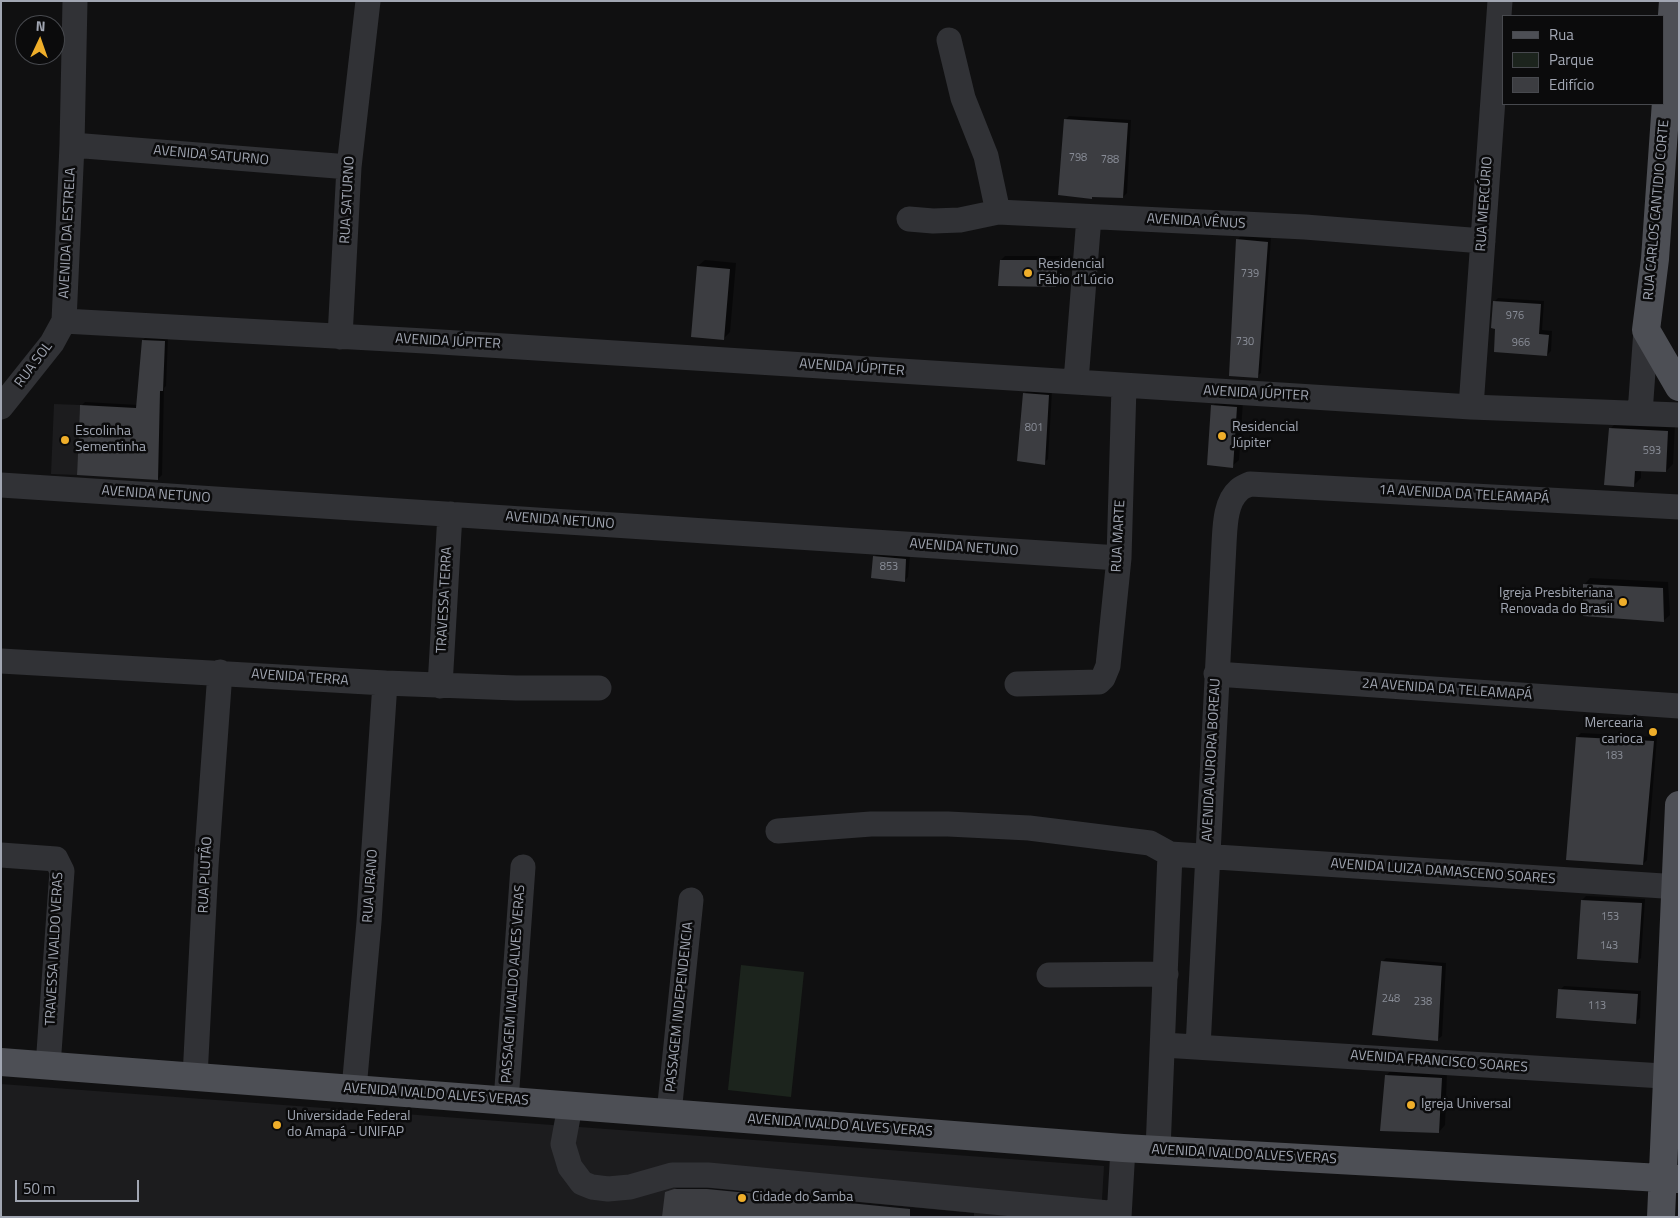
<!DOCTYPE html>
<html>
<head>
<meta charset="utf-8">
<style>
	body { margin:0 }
	#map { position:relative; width:1680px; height:1218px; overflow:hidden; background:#101011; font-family:"Titillium Web",sans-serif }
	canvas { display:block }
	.frame { position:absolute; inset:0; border:2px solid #a1a6b2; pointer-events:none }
	.legend { position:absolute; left:1502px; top:15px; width:162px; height:90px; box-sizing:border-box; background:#0b0b0c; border:1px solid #47494e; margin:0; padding:6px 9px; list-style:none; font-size:15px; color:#a1a6b2 }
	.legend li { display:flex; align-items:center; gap:10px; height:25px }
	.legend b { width:25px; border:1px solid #47494e }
	.north { position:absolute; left:15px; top:15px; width:50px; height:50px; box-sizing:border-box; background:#0b0b0c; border:1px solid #47494e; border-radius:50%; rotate:3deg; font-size:14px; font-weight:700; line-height:20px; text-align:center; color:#a1a6b2 }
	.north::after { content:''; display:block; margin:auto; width:18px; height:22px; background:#efae2a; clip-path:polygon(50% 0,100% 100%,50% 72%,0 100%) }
	.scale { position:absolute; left:15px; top:1180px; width:124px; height:22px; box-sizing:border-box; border:2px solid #a1a6b2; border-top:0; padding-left:6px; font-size:15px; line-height:18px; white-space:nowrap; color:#a1a6b2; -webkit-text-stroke:4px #0b0b0c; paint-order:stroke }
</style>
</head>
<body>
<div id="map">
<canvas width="1680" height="1218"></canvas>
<div class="frame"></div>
<ul class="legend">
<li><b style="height:6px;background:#4d4f55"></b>Rua</li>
<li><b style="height:14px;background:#1c241d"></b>Parque</li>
<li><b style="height:14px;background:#3c3d41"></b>Edifício</li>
</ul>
<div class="north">N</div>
<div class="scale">50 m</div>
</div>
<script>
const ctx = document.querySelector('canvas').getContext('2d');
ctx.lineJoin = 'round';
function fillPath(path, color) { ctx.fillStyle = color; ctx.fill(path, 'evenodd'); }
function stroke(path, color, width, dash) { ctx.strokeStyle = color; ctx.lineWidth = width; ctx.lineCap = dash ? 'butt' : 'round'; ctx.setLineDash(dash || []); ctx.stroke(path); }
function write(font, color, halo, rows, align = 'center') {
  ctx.font = font + ' "Titillium Web",sans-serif'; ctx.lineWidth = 5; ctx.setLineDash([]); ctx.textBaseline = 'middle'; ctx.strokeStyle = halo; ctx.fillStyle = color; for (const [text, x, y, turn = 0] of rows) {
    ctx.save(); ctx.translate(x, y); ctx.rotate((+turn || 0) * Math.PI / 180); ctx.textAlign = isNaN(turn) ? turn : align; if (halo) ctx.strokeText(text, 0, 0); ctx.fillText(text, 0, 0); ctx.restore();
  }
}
fillPath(new Path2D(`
	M54,404L80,405L77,475L51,474Z
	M1,1084L1104,1166L1101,1217H1Z`), '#1c1c1e');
fillPath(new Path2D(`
	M741,965L804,972L791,1097L728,1090Z`), '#1c241d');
fillPath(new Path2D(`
	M1069,116L1131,120L1127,193L1123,197L1065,120Z
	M1241,236L1271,238L1261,373L1257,376L1237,240Z
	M1005,256H1061L1060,282L1056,286L1001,260Z
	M705,260L736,263L730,332L723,339L698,266Z
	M1498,298L1544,301L1542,330L1552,331L1551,351L1547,355L1497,328L1494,302Z
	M147,336L168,337L166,386L164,388L162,475L158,479L81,406L85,402L138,405L143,340Z
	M1028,390L1052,391L1048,459L1044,463L1024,394Z
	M1219,399L1243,401L1239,460L1232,466L1213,406Z
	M1618,421L1675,424L1673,464L1666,471L1641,470V478L1633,486L1610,429Z
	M878,553L910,555L908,577L905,580L874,557Z
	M1590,578L1668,582L1670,615L1663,621L1584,585Z
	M1581,733L1657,737L1647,860L1643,864L1577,737Z
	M1586,896L1645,899L1641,958L1637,962L1582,900Z
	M1386,958L1446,963L1442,1036L1438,1039L1382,962Z
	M1564,986L1641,991L1640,1018L1636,1022L1560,990Z
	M1392,1069L1447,1073L1445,1125L1439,1132L1386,1076Z
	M677,1188H710L974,1213V1217H664L666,1193Z`), '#0007');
fillPath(new Path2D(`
	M1064,119L1128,123L1123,198L1092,197V199L1058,195Z
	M1236,239L1268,242L1258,378L1229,376Z
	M1000,260H1058L1056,287L998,286Z
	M697,266L730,269L724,340L691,337Z
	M1493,301L1541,304L1539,334L1549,335L1547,356L1494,352L1495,329L1491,328Z
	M142,340L165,341L163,391H160L158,480L77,475L80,405L136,408Z
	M1023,393L1049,395L1045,465L1017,461Z
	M1211,405L1237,407L1233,468L1207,465Z
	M1609,428L1668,431L1666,472L1635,471L1634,487L1604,485Z
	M873,556L906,559L905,582L871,578Z
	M1583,584L1663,588L1664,622L1583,616Z
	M1576,737L1654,741L1643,865L1566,860Z
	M1581,900L1642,903L1638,963L1577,959Z
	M1381,961L1442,966L1438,1041L1372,1035Z
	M1558,989L1638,994L1636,1024L1556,1018Z
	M1385,1075L1442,1078L1439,1133L1380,1131Z
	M674,1189H707L910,1209V1217H662L665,1192Z`), '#3c3d41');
stroke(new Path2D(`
	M949,40L963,98L986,156L998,212
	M72,145L349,167
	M909,219L933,221L960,220L998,212L1305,227L1483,241
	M64,321L425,341L1471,407L1679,415
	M340,337L349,167L368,1
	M1076,381L1089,217
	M1,407L52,343L64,321L72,145L75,1
	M1471,407L1500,1
	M1640,413L1646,330
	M1,485L1119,558
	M1,661L385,683L516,688H599
	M1216,674L1679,706
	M1017,684L1099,682L1103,678L1108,666L1119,558L1124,386
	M440,686L450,514
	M778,831L871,824H948L1029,828L1150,843L1170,854L1679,887
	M1,855L56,859L62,871L48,1066
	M1049,975L1166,974
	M1163,1045L1679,1077
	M1198,1047L1224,544C1225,527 1225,502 1239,490C1242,487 1246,486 1250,484L1679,507
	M195,1077L206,866L220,672
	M354,1089L369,922L385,683
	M506,1101L523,867
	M570,1106L563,1144L570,1167L582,1183L592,1187L608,1189L630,1187L672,1175H708L1119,1214
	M669,1113L691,900
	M1158,1150L1170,854
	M1119,1217L1123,1148`), '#313236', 25);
stroke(new Path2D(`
	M1673,1L1655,259L1646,330L1679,387
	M1,1062L1123,1148L1679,1179
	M1661,1217L1679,805`), '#4d4f55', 28);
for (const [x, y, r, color] of [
	[1028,273,5,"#efae2a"],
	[1222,436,5,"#efae2a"],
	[65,440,5,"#efae2a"],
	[1623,602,5,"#efae2a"],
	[1653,732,5,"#efae2a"],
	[1411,1105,5,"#efae2a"],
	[277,1125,5,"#efae2a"],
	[742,1198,5,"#efae2a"]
]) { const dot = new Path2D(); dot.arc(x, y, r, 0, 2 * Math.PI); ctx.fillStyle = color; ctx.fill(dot); stroke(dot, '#0b0b0c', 2); }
write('11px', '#888c96', null, [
	["798",1078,158],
	["788",1110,160],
	["739",1250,274],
	["976",1515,316],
	["730",1245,342],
	["966",1521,343],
	["801",1034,428],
	["593",1652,451],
	["853",889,567],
	["183",1614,756],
	["153",1610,917],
	["143",1609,946],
	["248",1391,999],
	["238",1423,1002],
	["113",1597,1006]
]);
write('14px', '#a1a6b2', '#0b0b0c', [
	["AVENIDA SATURNO",211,156,5],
	["RUA SATURNO",348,200,-87],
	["RUA MERCÚRIO",1485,204,-86],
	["RUA CARLOS CANTIDIO CORTE",1657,210,-85],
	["AVENIDA VÊNUS",1196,222,3],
	["AVENIDA DA ESTRELA",68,233,-87],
	["AVENIDA JÚPITER",448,342,3],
	["RUA SOL",34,365,-53],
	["AVENIDA JÚPITER",852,368,4],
	["AVENIDA JÚPITER",1256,394,3],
	["AVENIDA NETUNO",156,495,4],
	["1A AVENIDA DA TELEAMAPÁ",1464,495,3],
	["AVENIDA NETUNO",560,521,4],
	["RUA MARTE",1119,536,-87],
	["AVENIDA NETUNO",964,548,4],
	["TRAVESSA TERRA",445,600,-87],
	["AVENIDA TERRA",300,678,4],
	["2A AVENIDA DA TELEAMAPÁ",1447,690,4],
	["AVENIDA AURORA BOREAU",1212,760,-87],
	["AVENIDA LUIZA DAMASCENO SOARES",1443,872,4],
	["RUA PLUTÃO",206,875,-87],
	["RUA URANO",371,886,-86],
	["TRAVESSA IVALDO VERAS",55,949,-87],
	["PASSAGEM IVALDO ALVES VERAS",514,984,-86],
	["PASSAGEM INDEPENDENCIA",680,1007,-84],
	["AVENIDA FRANCISCO SOARES",1439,1062,4],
	["AVENIDA IVALDO ALVES VERAS",436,1095,4],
	["AVENIDA IVALDO ALVES VERAS",840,1126,4],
	["AVENIDA IVALDO ALVES VERAS",1244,1155,3]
]);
write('14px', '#a1a6b2', '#0b0b0c', [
	["Residencial",1038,265],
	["Fábio d'Lúcio",1038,281],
	["Residencial",1232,428],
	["Júpiter",1232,444],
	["Escolinha",75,432],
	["Sementinha",75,448],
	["Igreja Presbiteriana",1613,594,"right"],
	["Renovada do Brasil",1613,610,"right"],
	["Mercearia",1643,724,"right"],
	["carioca",1643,740,"right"],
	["Igreja Universal",1421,1105],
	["Universidade Federal",287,1117],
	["do Amapá - UNIFAP",287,1133],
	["Cidade do Samba",752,1198]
], 'left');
</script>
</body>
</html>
